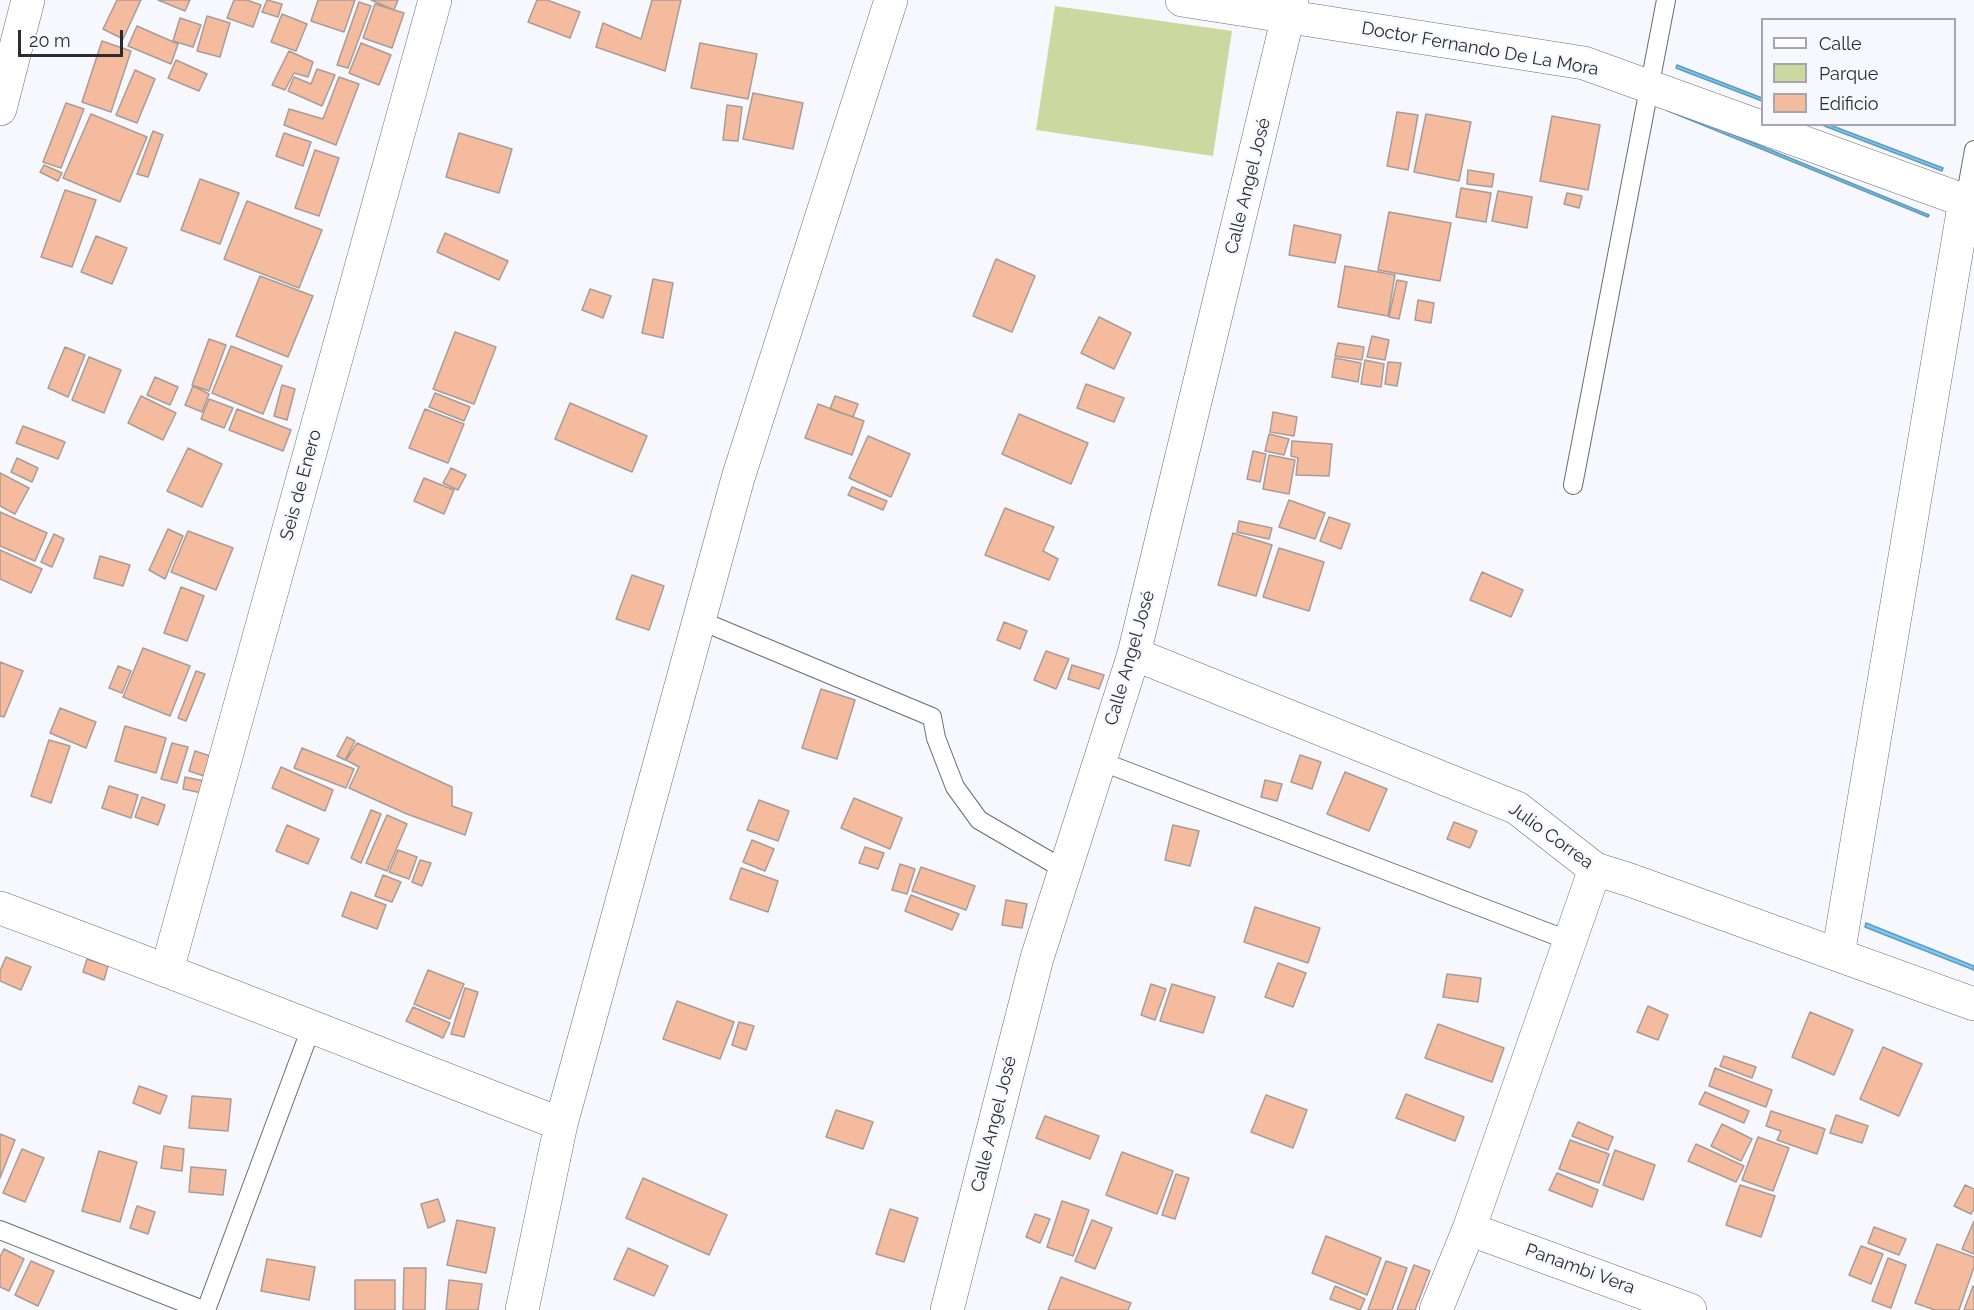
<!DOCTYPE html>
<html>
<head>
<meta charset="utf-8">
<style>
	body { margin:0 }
	#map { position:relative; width:1974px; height:1310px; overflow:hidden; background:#f7f7fe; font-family:Raleway,sans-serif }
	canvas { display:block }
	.legend { position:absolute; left:1761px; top:18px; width:195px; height:108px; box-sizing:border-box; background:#f7f7fe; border:2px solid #a6a6ac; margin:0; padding:8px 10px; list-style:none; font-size:18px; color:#2c2c30 }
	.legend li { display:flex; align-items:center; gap:12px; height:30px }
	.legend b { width:30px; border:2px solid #a6a6ac }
	.scale { position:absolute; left:18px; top:30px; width:105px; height:27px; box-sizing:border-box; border:3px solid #2c2c30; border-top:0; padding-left:8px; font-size:18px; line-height:21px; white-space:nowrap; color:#2c2c30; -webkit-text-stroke:4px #f7f7fe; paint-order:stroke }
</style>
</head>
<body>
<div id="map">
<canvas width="1974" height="1310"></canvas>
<ul class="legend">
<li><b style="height:8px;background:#fff"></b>Calle</li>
<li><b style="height:16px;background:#cbd89f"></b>Parque</li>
<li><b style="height:16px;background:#f5bb9f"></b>Edificio</li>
</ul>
<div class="scale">20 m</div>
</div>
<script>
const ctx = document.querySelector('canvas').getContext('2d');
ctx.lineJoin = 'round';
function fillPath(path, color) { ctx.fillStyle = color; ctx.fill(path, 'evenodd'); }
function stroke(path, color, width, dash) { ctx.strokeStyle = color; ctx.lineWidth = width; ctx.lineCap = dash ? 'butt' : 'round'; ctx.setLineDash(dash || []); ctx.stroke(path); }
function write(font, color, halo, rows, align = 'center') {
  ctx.font = font + ' Raleway,sans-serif'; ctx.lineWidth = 5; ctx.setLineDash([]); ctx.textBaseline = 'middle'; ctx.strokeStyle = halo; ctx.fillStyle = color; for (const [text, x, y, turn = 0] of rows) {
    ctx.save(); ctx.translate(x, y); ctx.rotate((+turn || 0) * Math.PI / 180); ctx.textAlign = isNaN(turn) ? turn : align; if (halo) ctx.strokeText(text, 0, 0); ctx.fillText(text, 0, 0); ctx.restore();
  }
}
fillPath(new Path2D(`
	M1055,6L1232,31L1213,156L1036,130Z`), '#cbd89f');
const water = new Path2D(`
	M1677,65L1762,98V101L1676,68Z
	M1668,108L1929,215L1928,217L1666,110Z
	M1822,125H1830L1943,168L1942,171Z
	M1866,923L1974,966V970L1865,927Z`);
fillPath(water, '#79c9f7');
stroke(water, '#629abb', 1.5);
const building = new Path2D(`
	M117,0H141L123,39L103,29Z
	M158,0H190L185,11Z
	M234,0H247L261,5L253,27L227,18Z
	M267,0L282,4L278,17L262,12Z
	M318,0H355L344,32L311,21Z
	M371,0H398L394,10Z
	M537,0H547L580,12L570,38L528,22Z
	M652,0H681L665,71L596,47L603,23L641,39Z
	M359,2L371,6L348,68L337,65Z
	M375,4L404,13L392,48L363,38Z
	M282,14L307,24L296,51L271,42Z
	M207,16L230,23L220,57L197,51Z
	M180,18L201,25L193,47L173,41Z
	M137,26L178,44L171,64L128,46Z
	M102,41L131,51L111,112L82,102Z
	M361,43L391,55L379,85L349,73Z
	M700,43L757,54L748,99L691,88Z
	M289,51L313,62L308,77L294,73L285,90L272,85Z
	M176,60L207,74L199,91L168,78Z
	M317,69L335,75L322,106L288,91L294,77L311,84Z
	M135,70L155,79L137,123L116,115Z
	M339,77L359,84L336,145L284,125L289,109L323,119Z
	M753,93L803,103L793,149L743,139Z
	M66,103L84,109L61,168L43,162Z
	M727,105L742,107L738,141L723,140Z
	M1397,112L1418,115L1408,170L1387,166Z
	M91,114L147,137L120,202L63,178Z
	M1426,114L1471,122L1459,181L1414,172Z
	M1552,116L1600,125L1588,190L1540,181Z
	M153,131L163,135L148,177L137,174Z
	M284,133L311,142L303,166L276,156Z
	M459,133L512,149L499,193L446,177Z
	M315,150L339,158L319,216L295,208Z
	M44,165L62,173L58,181L40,172Z
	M1468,170L1494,174L1492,187L1467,184Z
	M200,179L239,193L220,244L181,230Z
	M1461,188L1491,193L1486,222L1456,217Z
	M65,190L96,200L72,267L41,257Z
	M1498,191L1532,197L1527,228L1492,221Z
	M1567,193L1582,196L1579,208L1564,204Z
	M247,201L322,230L299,288L224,259Z
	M1389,212L1451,223L1440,281L1378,270Z
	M1294,225L1341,235L1335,263L1289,255Z
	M445,233L508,261L499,280L437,252Z
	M96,236L127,248L112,284L81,272Z
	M996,259L1035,276L1012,332L973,316Z
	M1345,266L1395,275L1388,316L1338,307Z
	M260,276L313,296L288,357L236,336Z
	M653,279L673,283L663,338L642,333Z
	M1397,280L1407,282L1399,319L1389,317Z
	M590,289L611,296L603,318L582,310Z
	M1418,300L1434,303L1431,323L1415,320Z
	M1099,317L1131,333L1114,369L1081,353Z
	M455,332L496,347L474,404L433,389Z
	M1372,336L1389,340L1385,360L1367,357Z
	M209,339L226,345L209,391L192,385Z
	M1338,343L1364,347L1362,360L1335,356Z
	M231,346L282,366L263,414L212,393Z
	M65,347L85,355L68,397L48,388Z
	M89,357L121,370L104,413L72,400Z
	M1335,358L1361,363L1358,382L1332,377Z
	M1365,360L1384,364L1381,387L1361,384Z
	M1388,362L1401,363L1397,386L1385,384Z
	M155,377L178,387L170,405L147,395Z
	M1086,384L1124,398L1114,422L1077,408Z
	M282,385L295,389L287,420L274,416Z
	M193,386L209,394L202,412L185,405Z
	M435,393L470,407L464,421L429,407Z
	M141,396L176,413L163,440L128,423Z
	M835,396L858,404L853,417L830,409Z
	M209,399L233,408L224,428L201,419Z
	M570,403L647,436L632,472L555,439Z
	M818,404L864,421L852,455L805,438Z
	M237,409L291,430L283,451L229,430Z
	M425,409L464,424L448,463L409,448Z
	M1273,412L1297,417L1294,436L1270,432Z
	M1019,414L1088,443L1071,484L1002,454Z
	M23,426L65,442L58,459L16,443Z
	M1269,434L1289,439L1284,455L1265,451Z
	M868,436L910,454L891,497L849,478Z
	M1292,441L1332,444L1329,476L1296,475L1298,458L1291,456Z
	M188,448L222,464L202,507L167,491Z
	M1253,451L1266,454L1260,482L1247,479Z
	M1269,455L1295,460L1289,494L1263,489Z
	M17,458L38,468L32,482L11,472Z
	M451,468L466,475L458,490L443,483Z
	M0,473L29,488L15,514L0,506Z
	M424,478L454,490L444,514L414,501Z
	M852,487L887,501L883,510L848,495Z
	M1289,500L1325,513L1315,539L1279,527Z
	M1005,508L1054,527L1043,551L1058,559L1049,580L985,555Z
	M0,512L47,533L35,561L0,546Z
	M1329,517L1350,524L1341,549L1320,541Z
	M1239,521L1272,528L1269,539L1237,532Z
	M168,529L183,536L165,579L149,570Z
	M188,531L233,548L216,590L171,572Z
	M1233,533L1272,545L1256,596L1218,585Z
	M54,534L64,539L52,567L41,562Z
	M1279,548L1324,562L1309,611L1263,597Z
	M0,550L42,569L31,593L0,579Z
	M100,556L130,565L123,586L94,578Z
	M1482,572L1523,590L1511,617L1470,600Z
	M632,575L664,586L649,630L616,619Z
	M181,587L204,596L187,641L164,633Z
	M1004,622L1027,631L1020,649L997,640Z
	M143,648L190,666L170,716L123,697Z
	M1046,651L1069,659L1056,689L1034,680Z
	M0,662L23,671L4,717L0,716Z
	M1072,665L1104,675L1099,689L1068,679Z
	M118,666L131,671L122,693L109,688Z
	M196,671L205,674L186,721L178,718Z
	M821,689L855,700L837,759L802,748Z
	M60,708L96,722L86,748L50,733Z
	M125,726L166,738L156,773L115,761Z
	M347,737L355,741L345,760L337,756Z
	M49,740L70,746L51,803L31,796Z
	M172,743L188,747L177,783L161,779Z
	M357,743L452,787V806L472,813L465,835L407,814L349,788L359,767L346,760Z
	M302,748L354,769L346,788L294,768Z
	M195,751L213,757L207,777L189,771Z
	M1300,755L1321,762L1312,789L1291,782Z
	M281,767L333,790L325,811L272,788Z
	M1345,772L1387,789L1369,831L1327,814Z
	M185,777L204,781L202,793L183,789Z
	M1265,780L1282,784L1277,801L1261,797Z
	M109,786L138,795L131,818L102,808Z
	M142,797L165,805L158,825L135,817Z
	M854,798L902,818L890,849L841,828Z
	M759,800L789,811L778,841L747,830Z
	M371,810L381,814L361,863L351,858Z
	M387,815L407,824L387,871L366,863Z
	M1454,822L1477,831L1470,848L1447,839Z
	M287,825L319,839L308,864L276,851Z
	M1173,825L1199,831L1190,866L1165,860Z
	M752,840L774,849L765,871L743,862Z
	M865,847L884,853L878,869L859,863Z
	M398,850L417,857L409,879L389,872Z
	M420,860L431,863L422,886L412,882Z
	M900,864L915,869L907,894L892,890Z
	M921,867L975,886L966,910L912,891Z
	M741,868L778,881L768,912L730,899Z
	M383,875L401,882L392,902L375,896Z
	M351,892L386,905L377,929L342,916Z
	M911,895L959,914L952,930L905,911Z
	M1006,900L1027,904L1022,928L1002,925Z
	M1255,907L1320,928L1308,963L1244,942Z
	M6,957L31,967L21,990L0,981V971Z
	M87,959L108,966L104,980L83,972Z
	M1278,963L1306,973L1293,1007L1265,997Z
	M428,970L464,984L450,1019L414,1004Z
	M1447,974L1481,978L1478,1002L1443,997Z
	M1151,984L1166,989L1155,1020L1141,1015Z
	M1172,984L1215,997L1203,1033L1160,1021Z
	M465,988L478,992L464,1037L451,1034Z
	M677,1001L734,1022L720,1059L663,1039Z
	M1648,1006L1668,1015L1658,1040L1637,1032Z
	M413,1007L450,1023L443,1038L406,1021Z
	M1810,1012L1853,1030L1834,1075L1792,1057Z
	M739,1022L754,1026L746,1050L732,1045Z
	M1438,1024L1504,1048L1492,1082L1425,1058Z
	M1883,1047L1922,1064L1899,1116L1860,1099Z
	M1724,1056L1756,1067L1752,1078L1720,1066Z
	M1715,1068L1772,1090L1766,1107L1709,1086Z
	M139,1086L167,1096L160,1114L133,1103Z
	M1705,1092L1749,1111L1744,1123L1699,1104Z
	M1406,1094L1464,1117L1455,1141L1396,1118Z
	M1266,1095L1307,1110L1293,1148L1251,1132Z
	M192,1096L231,1099L228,1131L189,1128Z
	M836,1110L873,1122L863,1149L826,1137Z
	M1771,1111L1825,1129L1817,1154L1777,1140L1781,1131L1766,1126Z
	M1836,1115L1868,1126L1862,1143L1830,1133Z
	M1045,1116L1099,1136L1090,1159L1036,1138Z
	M1578,1122L1613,1137L1608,1150L1572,1136Z
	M1722,1124L1752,1139L1741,1161L1711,1146Z
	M0,1134L15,1140L0,1178Z
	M1758,1137L1789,1148L1773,1191L1742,1180Z
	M1570,1140L1609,1154L1599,1183L1559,1169Z
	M1696,1144L1744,1166L1736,1182L1688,1161Z
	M164,1146L184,1149L182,1171L161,1168Z
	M22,1149L44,1158L25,1202L3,1193Z
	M1615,1150L1655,1165L1643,1200L1603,1185Z
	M99,1151L137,1162L120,1222L82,1211Z
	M1122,1152L1173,1171L1157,1214L1106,1195Z
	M191,1167L226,1170L223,1195L189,1192Z
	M1557,1173L1598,1190L1592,1207L1549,1190Z
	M1176,1174L1189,1178L1175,1219L1162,1215Z
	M643,1178L727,1215L709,1255L626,1218Z
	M1740,1185L1775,1196L1761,1237L1726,1225Z
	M1965,1185L1974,1189V1209L1971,1214L1954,1206Z
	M438,1199L445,1221L428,1228L421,1204Z
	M1062,1201L1089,1210L1073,1256L1047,1247Z
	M137,1206L155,1212L148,1234L130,1228Z
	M890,1209L918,1218L904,1262L876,1254Z
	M1035,1214L1050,1219L1040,1243L1026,1237Z
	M457,1220L495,1228L486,1273L447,1265Z
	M1092,1220L1112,1228L1095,1269L1075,1261Z
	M1974,1221V1254L1962,1249Z
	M1874,1227L1906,1239L1899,1255L1868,1243Z
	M1326,1236L1381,1258L1367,1295L1312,1273Z
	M1937,1244L1974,1257V1267L1959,1310H1935L1915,1303Z
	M1861,1246L1883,1254L1871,1284L1849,1275Z
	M628,1248L668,1266L654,1296L614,1279Z
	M4,1249L24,1259L9,1291L0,1287V1257Z
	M1888,1258L1906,1265L1891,1308L1872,1301Z
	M267,1259L315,1267L309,1300L261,1291Z
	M31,1261L54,1271L38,1306L15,1295Z
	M1386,1261L1407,1268L1392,1310H1368Z
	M1414,1265L1430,1271L1415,1310H1397Z
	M404,1268H426L425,1310H403Z
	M1061,1277L1131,1303L1128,1310H1048Z
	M355,1280H395V1310H355Z
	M449,1280L482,1284L478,1310H446Z
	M1335,1286L1365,1299L1360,1310L1330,1299Z
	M1973,1286L1974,1287V1310H1964Z`);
fillPath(building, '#f5bb9f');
stroke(building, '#a79c97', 1.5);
const lane = new Path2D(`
	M1965,200L1974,150
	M1573,485L1666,0
	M699,620L932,717L936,738L955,787L979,820L1065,870
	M1100,761L1570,941
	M0,1230L203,1310
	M206,1310L311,1028`);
const street = new Path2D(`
	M1182,0L1584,63L1974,204
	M0,109L28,0
	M1134,654L1517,808L1595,869L1630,880L1974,1004
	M0,908C188,977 374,1052 561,1124
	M1838,955L1965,200
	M167,970L435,0
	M1469,1229L1690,1310
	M522,1310L561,1124L738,478L891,0
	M947,1310L1037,958L1134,654L1292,0
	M1436,1310L1469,1229L1595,869`);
stroke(lane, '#6b6b74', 20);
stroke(street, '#6b6b74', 34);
stroke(lane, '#fff', 18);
stroke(street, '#fff', 33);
write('18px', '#2c2c30', '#f7f7fe', [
	["Doctor Fernando De La Mora",1480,49,10],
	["Calle Angel José",1248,186,-76],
	["Seis de Enero",301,485,-75],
	["Calle Angel José",1130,658,-74],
	["Julio Correa",1551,836,36],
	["Calle Angel José",994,1124,-76],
	["Panambi Vera",1580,1269,20]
]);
</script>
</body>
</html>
